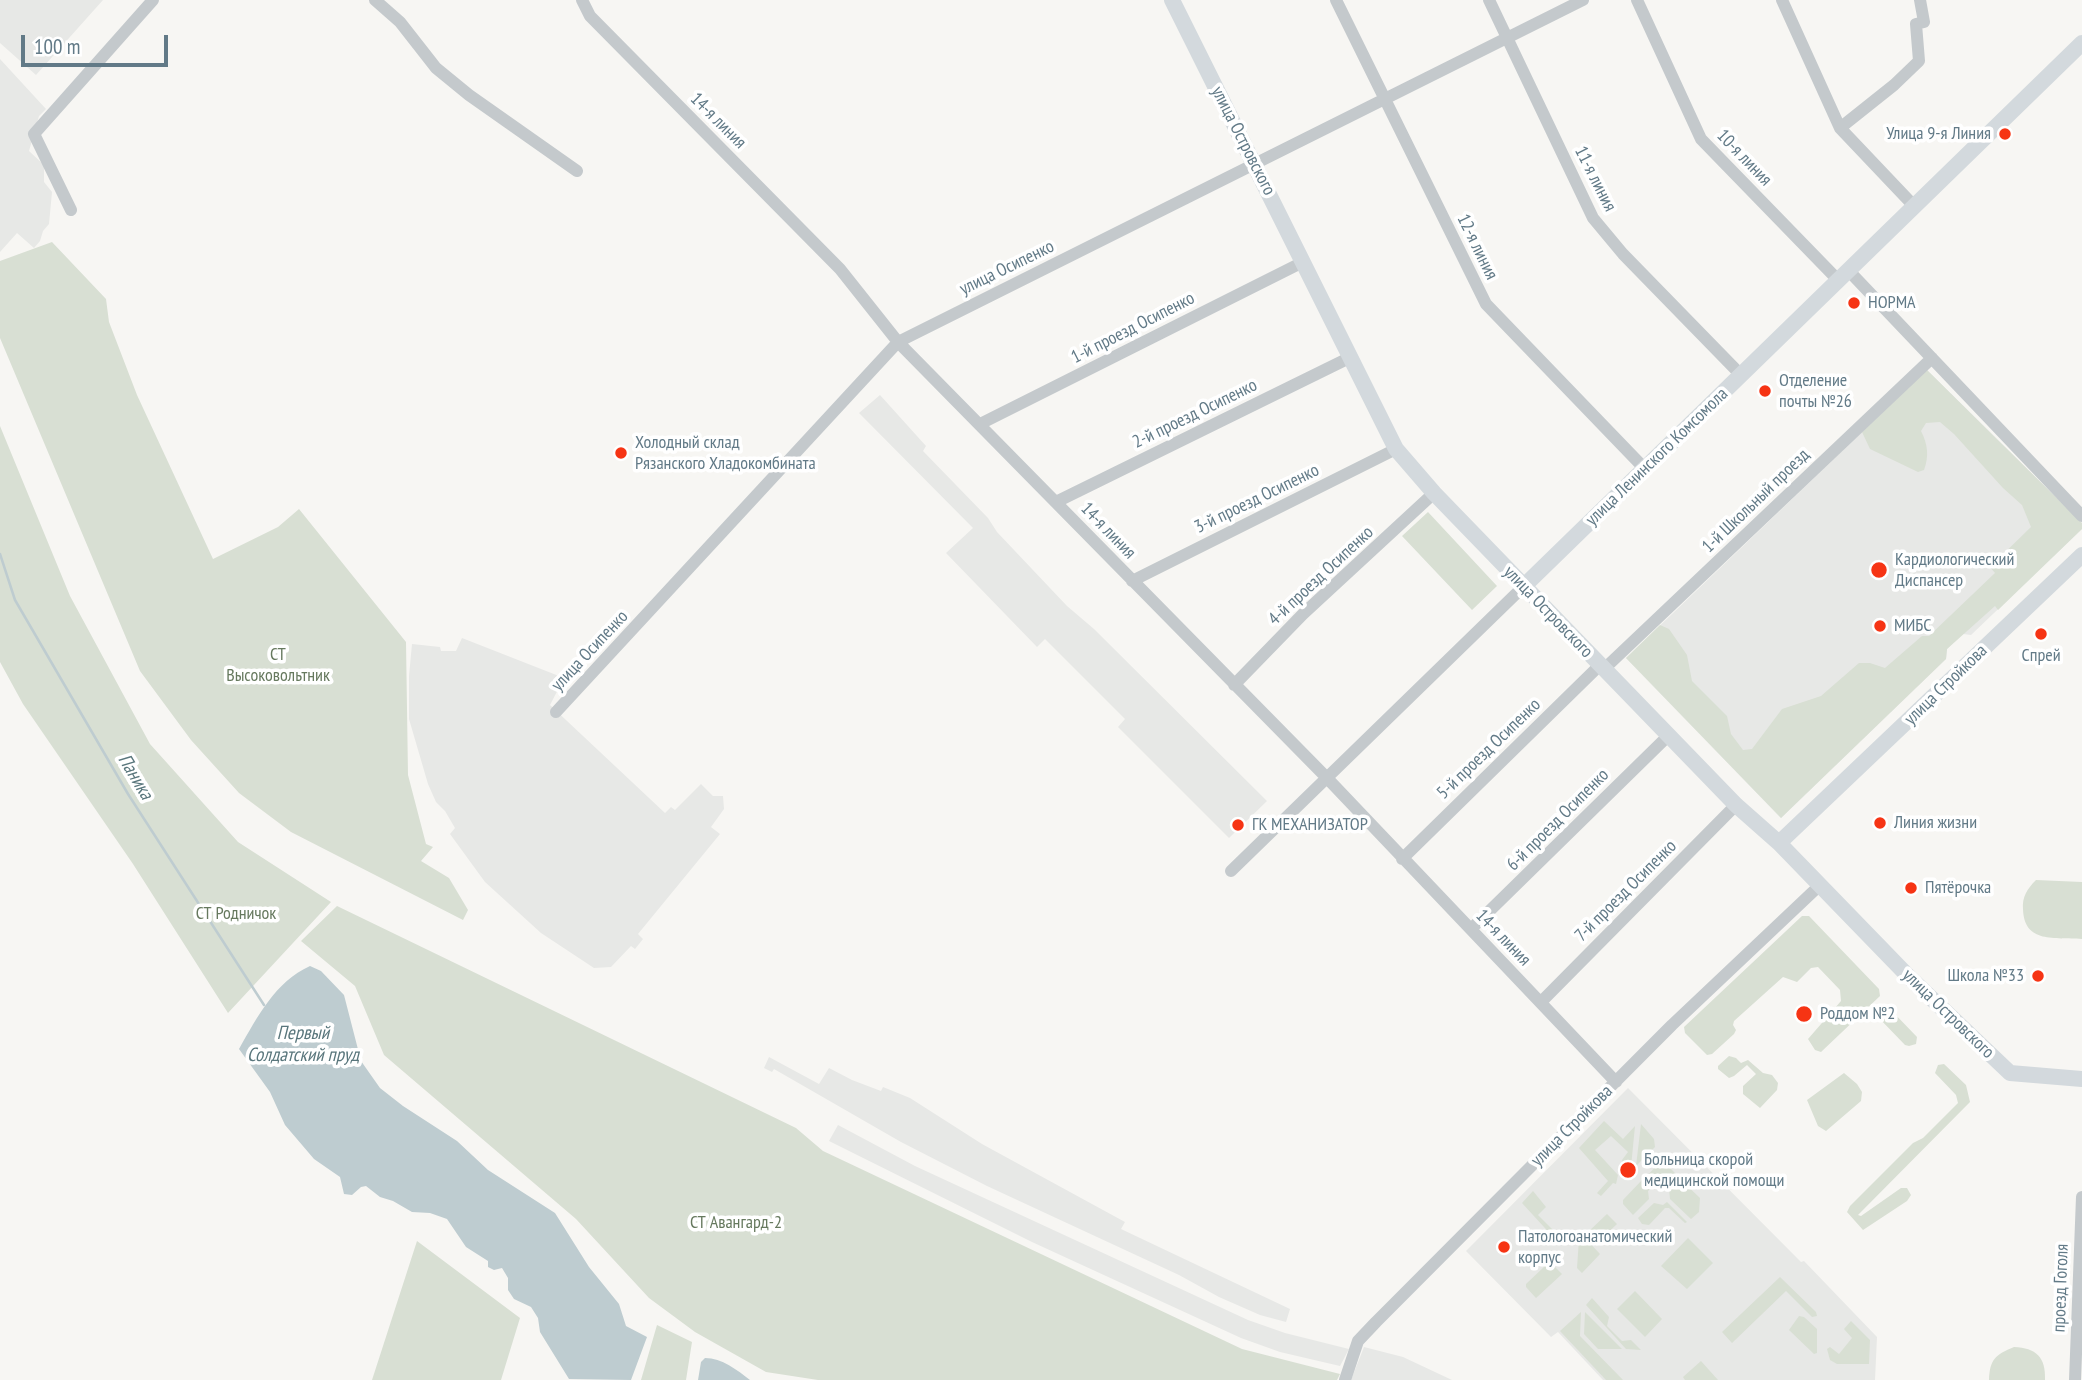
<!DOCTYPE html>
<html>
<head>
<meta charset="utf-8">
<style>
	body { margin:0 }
	#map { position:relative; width:2082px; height:1380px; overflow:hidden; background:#f7f6f3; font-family:"PT Sans Narrow",sans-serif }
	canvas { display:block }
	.scale { position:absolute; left:21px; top:35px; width:147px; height:32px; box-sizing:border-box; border:4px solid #627a87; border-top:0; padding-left:9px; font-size:21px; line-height:24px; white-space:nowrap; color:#627a87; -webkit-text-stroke:5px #fff; paint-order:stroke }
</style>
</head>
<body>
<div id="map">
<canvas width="2082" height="1380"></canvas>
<div class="scale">100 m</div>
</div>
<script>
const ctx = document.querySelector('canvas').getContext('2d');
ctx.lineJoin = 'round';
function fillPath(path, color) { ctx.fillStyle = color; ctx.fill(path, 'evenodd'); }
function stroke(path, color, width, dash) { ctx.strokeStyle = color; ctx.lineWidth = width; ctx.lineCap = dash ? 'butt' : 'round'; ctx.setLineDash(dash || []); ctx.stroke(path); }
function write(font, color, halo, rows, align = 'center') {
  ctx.font = font + ' "PT Sans Narrow",sans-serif'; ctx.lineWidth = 7; ctx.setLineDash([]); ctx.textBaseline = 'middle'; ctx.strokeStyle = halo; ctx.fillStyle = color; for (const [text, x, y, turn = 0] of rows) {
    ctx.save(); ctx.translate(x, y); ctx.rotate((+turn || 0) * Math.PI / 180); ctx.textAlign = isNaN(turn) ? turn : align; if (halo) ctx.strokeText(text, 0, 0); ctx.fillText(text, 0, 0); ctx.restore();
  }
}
fillPath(new Path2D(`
	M0,0H103L36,75L0,43Z
	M0,59L46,109L39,116L29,151L44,165V182L52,192L49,224L43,231L40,241L34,248L17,233L0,252Z
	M1927,370L2082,523V529L1971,635L1963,634L1947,649L1946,659L1781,818L1626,658Z
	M880,395L926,446L923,451L988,518L997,532L1067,606L1094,629L1267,801L1229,838L1118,727L1125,719L1045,639L1037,647L946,553L973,528L859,413Z
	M462,638L564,678L550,705L665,813L671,807L675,810L701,784L713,796H723L724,809L711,827L720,834L638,934L643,939L635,949L631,946L611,967L594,968L541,933L485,882L450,834L455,828L445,811L436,802L428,784L409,719V676L412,644L440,647L441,651H456Z
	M769,1057L819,1084L829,1068L852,1080L881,1091L883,1087L910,1098L982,1144L1125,1222L1121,1229L1290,1309L1286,1322L1260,1315L1219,1297L1179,1275L987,1186L901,1142L774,1069L772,1072L764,1068Z
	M1628,1088L1801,1262L1804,1261L1877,1337L1875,1380H1603L1558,1332L1551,1337L1466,1251Z
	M838,1125L915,1166L1248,1320L1285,1333L1349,1349L1340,1366L1280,1352L1241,1338L1032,1242L829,1141Z
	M1364,1347L1403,1357L1452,1380H1351Z`), '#e7e8e6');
fillPath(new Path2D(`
	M52,242L106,299L109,322L137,395L213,559L278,527L299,509L406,642L408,775L426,844L433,847L421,861L449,878L468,910L463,920L291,832L239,793L191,740L140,671L0,338V261Z
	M1927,370L2082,523V529L1998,610L1995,606L1947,649L1946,659L1781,818L1626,658L1660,625L1669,629L1687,655L1692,681L1727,716L1731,734L1743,750L1752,749L1782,709L1821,696L1859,663H1870L1885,668L1922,636H1929L1995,573L1990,567L2031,527L2022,505L2003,488L1954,434L1940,422L1926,423L1921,431C1928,445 1929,456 1924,470L1918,472L1870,449L1862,432Z
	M0,426L70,596L150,744L238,842L331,902L228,1013L133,864L23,704L0,662Z
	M1428,512L1497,586L1472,610L1402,536Z
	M2036,880L2082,882V939C2055,937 2024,944 2023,909C2022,897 2027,889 2036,880Z
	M337,906L796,1128L823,1151L1242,1349L1340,1374L1337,1380H818L766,1372L695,1332L649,1298L576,1219L384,1055L355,986L301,941Z
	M1802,916H1809L1879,989L1880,996L1821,1052L1815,1050L1808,1039L1841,1001L1840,990L1818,967L1811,968L1797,982L1783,977L1734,1021L1733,1025L1736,1030L1734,1034L1712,1054L1707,1055L1685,1033L1684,1027Z
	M1882,1009L1891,1010L1917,1037L1916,1044L1909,1046L1905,1045L1878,1017Z
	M1729,1056L1736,1058L1741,1063L1748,1060L1763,1073L1772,1075L1778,1083L1777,1090L1760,1108L1743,1094V1086L1756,1074L1747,1065L1734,1076L1729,1078L1718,1069V1066Z
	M1944,1064L1966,1085L1970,1102L1858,1215L1861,1216L1901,1188H1907L1911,1195L1907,1201L1863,1230L1847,1212L1850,1206L1913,1143L1923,1138L1958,1103L1956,1095L1935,1073L1938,1065Z
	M1844,1073L1857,1084L1862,1092L1861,1101L1826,1131L1818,1126L1807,1100Z
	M1604,1121L1623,1139L1635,1126L1631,1167H1624L1622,1160L1628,1152L1611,1136L1595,1150L1618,1175L1616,1184L1613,1183L1601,1196L1597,1193L1608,1181L1579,1148Z
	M1641,1124L1654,1139L1655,1147L1636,1166Z
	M1664,1162L1677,1175L1667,1185L1657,1182L1654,1185L1646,1177L1659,1163Z
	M1680,1179L1700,1198L1699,1212L1691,1219L1670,1199L1669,1189Z
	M1642,1180L1651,1188L1648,1191L1649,1199L1633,1215L1623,1204V1200Z
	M1533,1191L1546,1207L1538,1215L1559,1236L1555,1239L1522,1203Z
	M1667,1202L1687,1222L1685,1223L1669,1208H1665L1649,1225L1642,1224L1638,1218L1654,1203L1663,1205Z
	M1607,1214L1617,1224L1596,1244L1587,1233Z
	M1584,1237L1600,1254L1582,1273L1577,1268L1579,1239Z
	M1688,1238L1713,1263L1687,1289L1661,1266Z
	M417,1241L520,1318L501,1380H372Z
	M1539,1251L1562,1274L1536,1298L1526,1287V1284L1544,1267L1534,1256Z
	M1780,1277L1816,1312L1817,1316L1812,1317L1786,1291L1732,1343L1722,1332Z
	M1635,1291L1662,1319L1645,1337L1617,1309Z
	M1592,1298L1609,1317L1607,1326L1622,1341L1631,1340L1641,1350L1626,1349L1586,1305Z
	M1581,1312L1580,1336L1623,1380H1606L1560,1331Z
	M1585,1312L1622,1349H1598L1584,1334Z
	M1799,1316L1804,1317L1817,1329V1353L1814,1354L1789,1330Z
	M1851,1321L1870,1340L1869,1364H1837L1830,1360L1827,1349L1830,1347L1839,1354L1852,1338L1844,1329Z
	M657,1325L692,1342L686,1380H641Z
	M2014,1347C2036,1348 2046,1357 2045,1380H1989C1990,1359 1995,1355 2014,1347Z
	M1701,1361L1718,1380H1685L1683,1377Z`), '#d8dfd3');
fillPath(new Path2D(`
	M310,966L321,971L344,995L361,1061L380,1088L403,1106L457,1141L488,1170L555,1213L589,1267L619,1304L626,1326L647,1337L631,1380L569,1379L540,1332L538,1318L531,1307L514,1299L508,1290V1278L502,1268L494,1270L488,1267V1261L466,1247L447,1219L430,1213L412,1212L393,1201L380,1197L366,1186L361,1187L352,1195L344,1194L340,1177L314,1159L285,1125L270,1092L239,1049C258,1016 275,982 310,966Z
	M705,1358C722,1358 737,1370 750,1380H698L701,1362Z`), '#beccd0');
stroke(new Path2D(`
	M0,554L15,600L128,794L264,1005`), '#beccd0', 2.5);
stroke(new Path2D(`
	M375,0L400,22L436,68L469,95L577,171
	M582,0L590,16L840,269L898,342L1327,778L1616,1082
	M1336,0L1486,304L1645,469
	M1489,0L1593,218L1623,254L1741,375
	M1637,0L1701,139L1838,280
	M1782,0L1840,128L1914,206
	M1840,128L1894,85L1919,61L1916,24L1924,22L1920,0
	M71,210L34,134L153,0
	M1848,270L2082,516
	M980,424L1303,262
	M1056,502L1349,358
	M1132,581L1396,449
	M1604,669L1932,358
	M1234,685L1303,614L1434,493
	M556,712L898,342L1583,0
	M1402,859L1600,665
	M1231,871L1523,587
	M1471,929L1669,735
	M1541,1002L1736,805
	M1345,1380L1358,1341L1376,1322L1672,1025L1819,886
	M2075,1380L2082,1197`), '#c4c9cc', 12);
stroke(new Path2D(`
	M1172,0L1396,449L1434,493L1736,805L1779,843L1908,976L2010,1073L2082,1079
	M1523,587L2082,43
	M1779,843L2082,555`), '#d3d9dd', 16);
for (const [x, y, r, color] of [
	[2005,134,7,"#f63414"],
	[1854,303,7,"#f63414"],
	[1765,391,7,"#f63414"],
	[621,453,7,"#f63414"],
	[1879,570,9,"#f63414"],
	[1880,626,7,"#f63414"],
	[2041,634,7,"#f63414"],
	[1880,823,7,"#f63414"],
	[1238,825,7,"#f63414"],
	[1911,888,7,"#f63414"],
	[2038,976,7,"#f63414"],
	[1804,1014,9,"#f63414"],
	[1628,1170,9,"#f63414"],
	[1504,1247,7,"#f63414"]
]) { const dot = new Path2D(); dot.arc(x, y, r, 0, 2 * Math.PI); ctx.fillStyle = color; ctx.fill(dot); stroke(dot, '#fff', 2.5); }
write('18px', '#627a87', '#fff', [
	["14-я линия",718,121,45],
	["улица Островского",1243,141,63],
	["10-я линия",1744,158,46],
	["11-я линия",1595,179,63],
	["12-я линия",1477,247,64],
	["улица Осипенко",1007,268,-26],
	["1-й проезд Осипенко",1133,328,-27],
	["2-й проезд Осипенко",1195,414,-26],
	["улица Ленинского Комсомола",1657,457,-44],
	["3-й проезд Осипенко",1257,499,-26],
	["1-й Школьный проезд",1756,501,-44],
	["14-я линия",1108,531,46],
	["4-й проезд Осипенко",1321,576,-43],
	["улица Островского",1548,612,46],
	["улица Осипенко",590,651,-47],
	["улица Стройкова",1946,685,-44],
	["5-й проезд Осипенко",1489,749,-44],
	["6-й проезд Осипенко",1558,820,-45],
	["7-й проезд Осипенко",1626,891,-45],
	["14-я линия",1503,938,46],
	["улица Островского",1948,1014,44],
	["улица Стройкова",1572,1126,-45],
	["проезд Гоголя",2061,1288,-88]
]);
write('18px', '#627a87', '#fff', [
	["Улица 9-я Линия",1991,134,"right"],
	["НОРМА",1868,303],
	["Отделение",1779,381],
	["почты №26",1779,402],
	["Холодный склад",635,443],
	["Рязанского Хладокомбината",635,464],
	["Кардиологический",1895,560],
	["Диспансер",1895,581],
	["МИБС",1894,626],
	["Спрей",2041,656,"center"],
	["Линия жизни",1894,823],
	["ГК МЕХАНИЗАТОР",1252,825],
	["Пятёрочка",1925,888],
	["Школа №33",2024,976,"right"],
	["Роддом №2",1820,1014],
	["Больница скорой",1644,1160],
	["медицинской помощи",1644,1181],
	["Патологоанатомический",1518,1237],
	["корпус",1518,1258]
], 'left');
write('18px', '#66795e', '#fff', [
	["СТ",278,655],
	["Высоковольтник",278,676],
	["СТ Родничок",236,914],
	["СТ Авангард-2",736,1223]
]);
write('italic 19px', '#59767c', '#fff', [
	["Паника",135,777,59],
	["Первый",303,1034],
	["Солдатский пруд",303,1056]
]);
</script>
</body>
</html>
